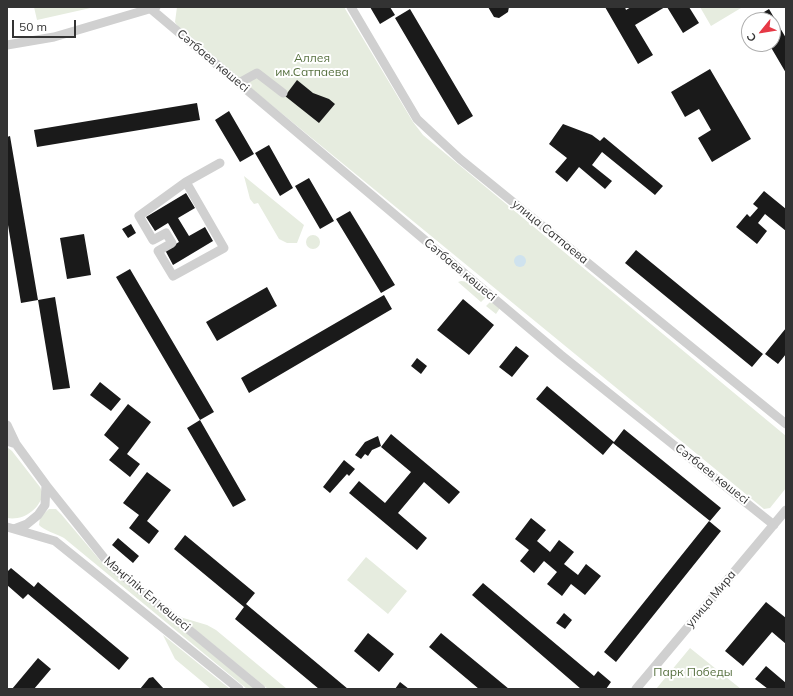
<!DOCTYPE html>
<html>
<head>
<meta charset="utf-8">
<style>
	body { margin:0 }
	#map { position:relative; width:793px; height:696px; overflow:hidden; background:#fff; font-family:Mulish,sans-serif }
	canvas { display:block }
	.frame { position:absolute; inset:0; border:8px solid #333; pointer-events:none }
	.north { position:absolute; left:741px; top:12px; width:40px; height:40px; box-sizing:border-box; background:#fff; border:1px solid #adadad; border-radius:50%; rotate:240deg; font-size:11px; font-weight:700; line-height:16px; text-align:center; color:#333 }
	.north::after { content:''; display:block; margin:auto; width:14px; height:18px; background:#e63946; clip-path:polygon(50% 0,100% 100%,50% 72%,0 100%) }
	.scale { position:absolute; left:12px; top:20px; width:64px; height:18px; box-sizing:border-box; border:2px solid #333; border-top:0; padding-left:5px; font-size:12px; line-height:14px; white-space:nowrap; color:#333; -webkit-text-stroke:3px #fff; paint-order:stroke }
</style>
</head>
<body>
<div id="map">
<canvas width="793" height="696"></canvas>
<div class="frame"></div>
<div class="north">С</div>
<div class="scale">50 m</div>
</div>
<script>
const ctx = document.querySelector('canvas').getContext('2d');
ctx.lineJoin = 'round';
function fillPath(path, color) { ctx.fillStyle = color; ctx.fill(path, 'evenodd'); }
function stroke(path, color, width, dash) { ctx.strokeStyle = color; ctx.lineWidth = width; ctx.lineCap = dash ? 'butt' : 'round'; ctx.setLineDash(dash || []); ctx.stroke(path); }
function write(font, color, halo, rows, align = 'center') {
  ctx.font = font + ' Mulish,sans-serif'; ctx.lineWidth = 4; ctx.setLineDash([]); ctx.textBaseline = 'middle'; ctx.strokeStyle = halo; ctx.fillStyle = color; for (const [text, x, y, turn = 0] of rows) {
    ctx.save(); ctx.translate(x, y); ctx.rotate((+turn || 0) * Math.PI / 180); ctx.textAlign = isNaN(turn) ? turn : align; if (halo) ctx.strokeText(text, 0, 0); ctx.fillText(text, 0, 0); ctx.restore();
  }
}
fillPath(new Path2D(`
	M34,7H95L37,20Z
	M177,7H344L413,122L423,135L786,436V488L770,508L764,509L180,30L175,22Z
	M700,7H741V8L711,26Z
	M244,176L304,225L297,243H287L279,239L258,203L254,204L250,199Z
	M306 242a7 7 0 1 1 14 0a7 7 0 1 1-14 0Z
	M461,281L468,282L486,297L481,302L458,282Z
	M491,301L500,308L496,314L486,306Z
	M7,447L12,451L40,487L43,494C39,510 23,521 7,518Z
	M49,509H56L61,514L104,565L255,689H247L64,538C57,534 43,530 39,525L40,517Z
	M366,557L407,591L388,614L347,580Z
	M180,617L207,625L216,630L287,689H268Z
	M163,635L230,689H211L175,659Z
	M690,648L741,689H656Z`), '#e6ecdf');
fillPath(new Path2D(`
	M514 261a6 6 0 1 1 12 0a6 6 0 1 1-12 0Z`), '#cfe2ee');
fillPath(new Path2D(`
	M370,7H390L395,15L380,24Z
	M488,7H509L508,12L499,18L494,17Z
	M605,7H625L626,10L631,7H665L635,25L653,55L638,64Z
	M667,7H689L699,23L683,33Z
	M410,9L473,116L458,125L395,18Z
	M769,9L786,38V73L769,44H773V20H755L754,18Z
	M710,69L751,139L712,162L698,138L711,130L699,109L685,117L671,92Z
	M297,80L313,93L329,99L335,104L319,123L285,96Z
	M197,103L200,120L37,147L34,130Z
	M229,111L254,154L240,162L215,120Z
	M563,124L592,135L600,141L604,137L663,186L655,195L602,152L592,165L612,181L605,189L579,167L567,182L555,172L567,158L549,144Z
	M10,136L38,300L55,297L70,388L53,390L38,300L21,303L7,219V137Z
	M269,145L293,188L280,196L255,153Z
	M309,178L334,221L320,229L295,186Z
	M764,191L786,209V231L765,214L758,223L767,231L757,244L736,227L747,214L750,217L758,208L753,204Z
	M186,193L195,208L178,218L189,236L205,227L213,241L173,265L165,250L179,242L168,223L155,231L146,217Z
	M350,211L395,285L381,293L336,219Z
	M131,224L136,233L128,238L122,229Z
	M84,234L91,275L67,279L60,238Z
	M636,250L763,354L752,367L625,263Z
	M130,269L214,412L200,420L116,277Z
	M267,287L277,306L217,341L206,322Z
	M384,295L392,309L249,393L241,378Z
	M463,299L494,325L469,355L437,330Z
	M786,328V354L778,364L765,354Z
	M516,346L529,356L512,377L499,367Z
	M417,358L427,366L421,374L411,366Z
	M100,382L121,399L111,411L90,395Z
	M547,386L614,442L624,429L721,508L710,521L613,443L603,455L536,399Z
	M128,404L151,422L127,454L140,464L130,477L109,460L119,448L104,435Z
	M200,420L246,500L233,507L187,428Z
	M391,434L460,492L449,504L424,482L398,513L427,538L417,550L349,493L359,481L385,503L411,472L381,447Z
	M378,436L381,446L372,450L368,456L365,454L361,459L355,455L365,442Z
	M344,460L355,469L349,476L347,474L330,493L323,487Z
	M147,472L171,490L147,521L159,531L149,544L129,528L139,515L123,503Z
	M531,518L546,530L537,541L550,552L559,540L574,552L564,564L578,575L586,564L601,576L585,595L571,584L562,596L547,584L557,572L544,561L534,573L520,561L529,550L515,539Z
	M709,521L721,531L616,662L604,652Z
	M185,535L255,593L246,604L348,689H319L235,619L244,607L174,549Z
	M118,538L139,556L133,563L112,545Z
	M11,568L34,587L38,582L129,658L119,670L28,594L23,599L7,585V572Z
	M483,583L594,676L598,671L611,682L606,689H581L472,595Z
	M766,602L786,618V644L772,632L743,666L725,651Z
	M564,613L572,620L565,629L556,623Z
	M368,633L394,654L379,672L354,651Z
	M441,633L509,689H479L429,647Z
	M38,658L51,669L34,689H12Z
	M766,666L786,683V689H768L755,679Z
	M153,677L164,689H140L149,678Z
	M400,682L409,689H395Z`), '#1a1a1a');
stroke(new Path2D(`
	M351,7L417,119L460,159L786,424
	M151,9L561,355L774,525
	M7,45L54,37L156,7
	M239,83L257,73L283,93
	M186,182L139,216L153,240L166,233L172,243L158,251L173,276L224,248L186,182L220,163
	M7,425L16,444
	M7,441L16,444L46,485L45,505L38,515L27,524L14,529L7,527
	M46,485L109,564L261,689
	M14,529L55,541L239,689
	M636,689L786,510`), '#d0d0d0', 9);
write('12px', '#56703f', '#fff', [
	["Аллея",312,58],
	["им.Сатпаева",312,72],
	["Парк Победы",693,672]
]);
write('12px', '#333', '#fff', [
	["Сәтбаев көшесі",213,61,40],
	["улица Сатпаева",550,232,39],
	["Сәтбаев көшесі",460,270,40],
	["Сәтбаев көшесі",712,474,38],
	["Мәңгілік Ел көшесі",147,594,40],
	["улица Мира",711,599,-50]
]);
</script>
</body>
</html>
